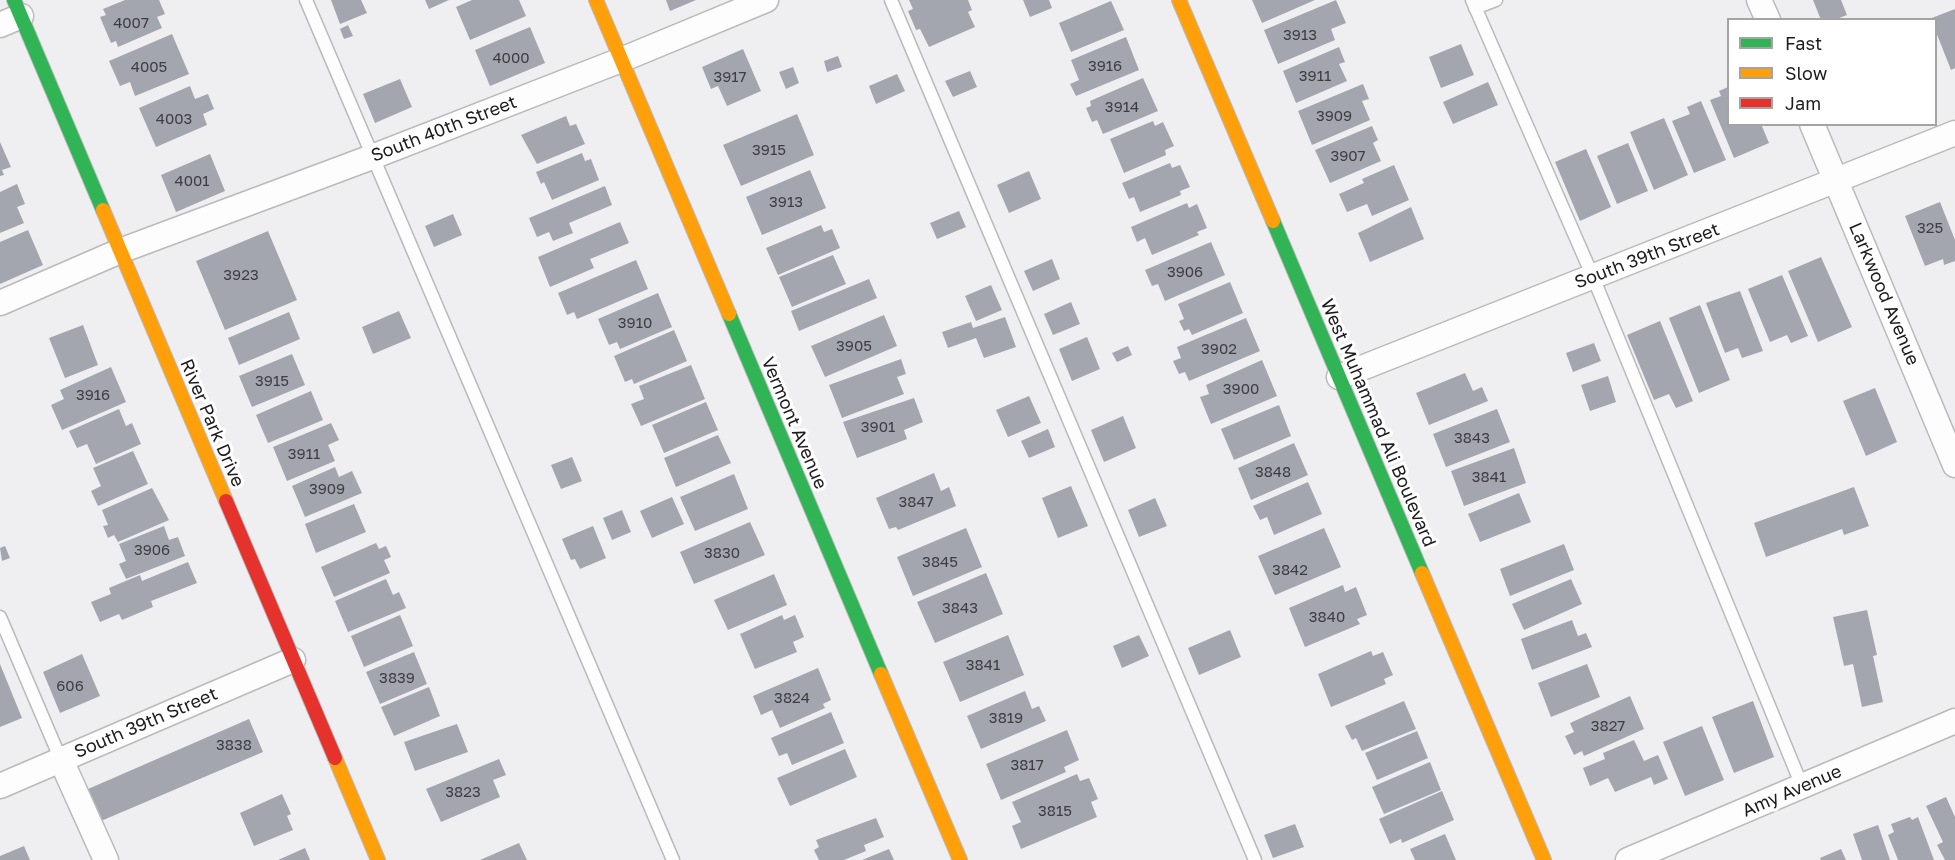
<!DOCTYPE html>
<html>
<head>
<meta charset="utf-8">
<style>
	body { margin:0 }
	#map { position:relative; width:1955px; height:860px; overflow:hidden; background:#efeff2; font-family:"Golos Text",sans-serif }
	canvas { display:block }
	.legend { position:absolute; left:1727px; top:18px; width:210px; height:108px; box-sizing:border-box; background:#fff; border:2px solid #a4a4a5; margin:0; padding:8px 10px; list-style:none; font-size:18px; color:#1c1c1e }
	.legend li { display:flex; align-items:center; gap:12px; height:30px }
	.legend b { width:30px; border:2px solid #a4a4a5 }
</style>
</head>
<body>
<div id="map">
<canvas width="1955" height="860"></canvas>
<ul class="legend">
<li><b style="height:8px;background:#30b455"></b>Fast</li>
<li><b style="height:8px;background:#ff9f0a"></b>Slow</li>
<li><b style="height:8px;background:#e5322d"></b>Jam</li>
</ul>
</div>
<script>
const ctx = document.querySelector('canvas').getContext('2d');
ctx.lineJoin = 'round';
function fillPath(path, color) { ctx.fillStyle = color; ctx.fill(path, 'evenodd'); }
function stroke(path, color, width, dash) { ctx.strokeStyle = color; ctx.lineWidth = width; ctx.lineCap = dash ? 'butt' : 'round'; ctx.setLineDash(dash || []); ctx.stroke(path); }
function write(font, color, halo, rows, align = 'center') {
  ctx.font = font + ' "Golos Text",sans-serif'; ctx.lineWidth = 6; ctx.setLineDash([]); ctx.textBaseline = 'middle'; ctx.strokeStyle = halo; ctx.fillStyle = color; for (const [text, x, y, turn = 0] of rows) {
    ctx.save(); ctx.translate(x, y); ctx.rotate((+turn || 0) * Math.PI / 180); ctx.textAlign = isNaN(turn) ? turn : align; if (halo) ctx.strokeText(text, 0, 0); ctx.fillText(text, 0, 0); ctx.restore();
  }
}
fillPath(new Path2D(`
	M125,0H159L165,14L157,17L162,28L118,47L116,41L111,43L100,17L106,15L103,9Z
	M331,0H361L367,13L340,24Z
	M425,0H449L429,9Z
	M472,0H519L526,16L470,40L456,7Z
	M666,0H696L670,11Z
	M909,0H968L972,10L968,12L975,27L929,47L920,29L916,30L908,11L913,9Z
	M1023,0H1049L1052,8L1030,17Z
	M1252,0H1315L1262,23Z
	M1336,0L1346,23L1331,29L1335,40L1278,64L1264,30Z
	M1813,0H1841L1847,15L1834,20H1821Z
	M1111,1L1124,30L1071,52L1059,23Z
	M1955,9V68L1951,70L1936,32V20L1929,19Z
	M348,25L353,36L344,39L340,29Z
	M530,27L545,63L490,86L475,50Z
	M172,34L189,74L135,96L130,82L120,86L109,61Z
	M1126,37L1139,70L1076,96L1070,84L1079,80L1071,60Z
	M1461,44L1474,75L1441,88L1429,57Z
	M1339,47L1345,62L1339,64L1347,81L1296,103L1283,71Z
	M743,49L761,91L727,106L718,86L711,89L702,67Z
	M838,56L842,67L827,72L824,61Z
	M793,67L799,83L786,89L779,72Z
	M970,71L977,87L953,97L945,81Z
	M897,74L905,91L876,104L869,86Z
	M1143,78L1158,111L1103,134L1097,120L1092,122L1086,108L1091,106L1090,101Z
	M400,79L412,107L375,123L363,94Z
	M1488,82L1498,105L1453,124L1443,102Z
	M1363,84L1369,99L1362,101L1370,120L1312,145L1298,111Z
	M190,86L195,99L208,94L214,109L203,114L207,125L156,147L139,108Z
	M1728,87V124H1761L1769,143L1734,158L1710,100L1721,96L1719,91Z
	M1701,101L1726,160L1694,173L1672,121L1690,114L1687,107Z
	M797,114L814,155L741,186L723,145Z
	M566,116L570,126L576,124L585,144L537,164L521,135Z
	M1664,118L1688,175L1654,190L1630,132Z
	M1153,121L1155,126L1163,122L1174,146L1165,150L1166,155L1124,173L1110,139Z
	M1372,126L1378,140L1373,143L1381,161L1330,183L1315,150Z
	M0,142L11,167L2,170L4,175L0,176Z
	M1628,143L1648,191L1617,204L1597,156Z
	M1586,149L1611,207L1580,221L1555,162Z
	M582,153L585,161L591,159L599,180L552,200L544,182L541,184L536,172Z
	M210,154L225,191L176,212L161,175Z
	M1170,163L1172,168L1180,165L1190,187L1180,191L1181,195L1140,212L1134,197L1129,199L1122,183Z
	M1394,165L1409,200L1372,216L1367,204L1347,212L1339,194L1364,183L1362,179Z
	M810,170L826,208L762,235L746,197Z
	M1029,171L1041,199L1009,213L997,185Z
	M17,184L25,204L17,207L24,223L0,233V192Z
	M605,186L612,205L569,223L573,233L553,241L549,232L537,237L529,218Z
	M1940,202L1955,240V261L1944,265L1943,259L1925,266L1905,216Z
	M1187,203L1189,208L1197,204L1207,228L1197,232L1199,235L1152,255L1145,238L1137,242L1131,227Z
	M1411,207L1424,239L1370,262L1358,233Z
	M959,211L966,227L937,239L930,223Z
	M453,214L462,235L434,247L425,226Z
	M620,222L629,243L590,259L594,268L550,287L538,257Z
	M821,225L824,232L832,229L840,248L778,275L766,248Z
	M28,230L43,265L0,284V242Z
	M268,231L297,300L225,330L196,261Z
	M1211,242L1225,275L1165,301L1158,284L1152,286L1145,270Z
	M833,255L846,284L792,307L779,277Z
	M1821,257L1852,327L1818,342L1788,271Z
	M1052,259L1060,279L1033,291L1024,271Z
	M636,260L648,289L577,319L574,312L567,315L558,293Z
	M1782,275L1808,336L1791,343L1787,335L1770,342L1748,289Z
	M869,279L877,298L799,331L791,311Z
	M1230,282L1243,313L1192,335L1189,329L1184,331L1179,321L1184,319L1178,304Z
	M991,285L1002,310L976,321L965,296Z
	M1740,291L1763,351L1742,358L1738,348L1725,353L1706,303Z
	M658,293L672,327L620,349L617,342L609,345L598,319Z
	M1071,302L1080,324L1053,335L1044,314Z
	M1700,305L1730,380L1699,393L1669,318Z
	M399,311L411,338L373,354L362,327Z
	M289,312L300,339L239,365L228,338Z
	M884,315L897,346L825,377L811,346Z
	M1005,317L1016,347L984,358L976,338L948,348L942,332L971,322L973,328Z
	M1246,318L1260,351L1189,381L1185,372L1179,374L1173,361L1181,358L1177,347Z
	M1660,321L1693,401L1676,408L1669,394L1654,400L1627,335Z
	M83,325L98,365L65,378L49,338Z
	M674,330L687,361L634,384L632,379L625,382L614,356Z
	M1087,337L1100,369L1072,381L1059,349Z
	M1594,343L1601,361L1573,372L1566,353Z
	M1128,346L1132,355L1117,362L1112,353Z
	M292,354L305,385L252,407L239,376Z
	M901,359L906,374L897,377L904,394L842,418L829,385Z
	M1262,360L1277,396L1211,424L1200,397L1209,394L1206,385Z
	M691,365L705,399L641,426L631,404L644,399L639,386Z
	M111,367L126,402L62,430L51,405L64,399L60,390Z
	M1465,373L1473,391L1482,387L1488,401L1429,425L1416,393Z
	M1608,376L1616,402L1590,411L1581,385Z
	M1875,388L1897,442L1866,456L1843,401Z
	M311,391L323,420L268,443L256,415Z
	M1029,396L1041,423L1008,437L996,410Z
	M914,398L923,422L904,430L907,439L857,458L843,422Z
	M706,402L718,430L664,453L652,425Z
	M1279,405L1291,436L1234,460L1221,429Z
	M119,409L126,426L132,423L141,444L96,464L87,444L77,448L69,431Z
	M1497,409L1510,442L1446,467L1433,434Z
	M1123,416L1136,448L1104,462L1091,430Z
	M331,423L339,440L328,445L335,461L287,481L273,447Z
	M1048,429L1055,447L1029,458L1021,441Z
	M718,435L731,463L676,487L664,458Z
	M1294,443L1308,475L1251,500L1238,468Z
	M1514,448L1526,483L1464,506L1451,471Z
	M133,451L148,484L98,506L91,491L101,486L93,468Z
	M572,457L582,481L561,489L551,465Z
	M335,467L339,477L352,471L362,493L305,517L292,486Z
	M934,473L941,491L949,487L956,506L898,530L896,527L889,529L876,498Z
	M734,474L748,509L695,531L680,497Z
	M1308,482L1322,514L1274,535L1267,517L1260,520L1253,506Z
	M1071,486L1088,526L1058,538L1042,498Z
	M1854,487L1869,526L1844,535L1842,529L1766,557L1754,523Z
	M152,488L169,520L118,542L114,535L108,538L103,526L108,525L102,510Z
	M1519,493L1531,522L1480,542L1468,514Z
	M672,497L684,524L652,538L640,511Z
	M1155,498L1167,526L1139,537L1128,510Z
	M354,504L366,532L316,553L305,524Z
	M622,510L631,532L612,540L603,518Z
	M750,522L765,555L694,584L680,552Z
	M164,526L169,540L178,537L185,556L126,579L119,564L126,561L119,544Z
	M593,526L606,558L580,569L575,559L571,560L562,539Z
	M966,528L982,567L913,596L897,557Z
	M1324,528L1341,567L1275,595L1258,556Z
	M376,543L379,549L386,546L391,557L384,560L390,573L334,597L321,567Z
	M1564,544L1574,570L1510,596L1500,569Z
	M5,546L10,558L2,561L0,548Z
	M188,562L197,583L151,601L153,607L122,620L119,614L100,622L91,602L111,594L109,588L140,575L142,581Z
	M986,573L1003,614L935,643L917,602Z
	M774,574L787,605L728,630L714,600Z
	M386,579L393,595L399,592L406,608L348,632L335,601Z
	M1571,579L1582,604L1524,630L1512,604Z
	M1343,585L1345,592L1356,587L1367,615L1357,619L1360,624L1305,647L1289,608Z
	M1867,610L1877,655L1873,656L1883,702L1862,707L1853,664L1844,666L1833,617Z
	M400,615L413,646L364,667L351,636Z
	M782,615L784,620L795,615L804,637L793,642L797,652L755,669L740,634Z
	M1572,620L1578,636L1586,633L1592,647L1532,670L1521,639Z
	M1230,630L1241,657L1199,675L1188,648Z
	M1008,635L1024,675L960,702L943,662Z
	M1139,635L1149,656L1122,668L1113,646Z
	M1371,651L1373,656L1383,652L1393,675L1384,679L1386,684L1331,707L1318,674Z
	M414,652L427,684L380,704L366,672Z
	M82,654L100,696L60,713L43,672Z
	M0,664L22,718L0,727Z
	M1587,664L1600,697L1551,717L1538,683Z
	M818,668L831,700L823,704L825,708L780,728L772,710L761,715L753,696Z
	M429,687L440,716L394,736L381,707Z
	M1025,691L1032,709L1039,706L1046,721L981,749L967,716Z
	M1630,696L1644,729L1584,756L1582,751L1574,755L1565,736L1574,732L1570,723Z
	M1404,701L1416,729L1362,751L1356,738L1352,740L1345,726Z
	M1753,701L1774,757L1734,773L1712,717Z
	M831,712L844,743L792,765L787,753L779,756L771,738Z
	M249,719L263,752L101,821L88,789Z
	M457,724L468,752L415,771L404,742Z
	M1702,726L1724,780L1685,796L1663,742Z
	M1067,730L1079,760L1064,767L1066,772L1001,800L986,764Z
	M1417,731L1428,758L1377,780L1365,753Z
	M1634,740L1644,761L1658,755L1668,779L1654,785L1651,777L1615,792L1608,778L1590,786L1583,768L1605,759L1603,753Z
	M845,749L857,777L790,806L777,778Z
	M499,759L506,775L493,780L500,797L441,822L426,789Z
	M1430,762L1441,790L1384,814L1372,787Z
	M1077,774L1080,781L1089,778L1098,799L1091,802L1097,817L1021,849L1012,826L1021,822L1012,802Z
	M1442,791L1454,820L1402,843L1401,839L1390,844L1379,819Z
	M282,794L291,814L287,816L293,830L254,846L240,813Z
	M1946,797L1955,817V860H1945L1937,845L1943,842L1926,806Z
	M1910,817L1912,820L1918,817L1934,860H1898L1888,835L1894,832L1891,824Z
	M876,818L884,837L864,845L866,851L844,860H819L814,850L819,847L816,840Z
	M1295,824L1304,847L1273,858L1264,835Z
	M1878,825L1890,860H1862L1853,834Z
	M1445,834L1456,860H1415L1410,849Z
	M519,843L527,860H480Z
	M24,846L30,860H0V856Z
	M305,848L310,860H278Z
	M889,849L894,860H862Z
	M1841,849L1846,860H1821L1820,858Z`), '#a4a6af');
const lane = new Path2D(`
	M306,0L673,860
	M891,0L1255,860
	M1472,0L1593,277L1802,786
	M1475,8L1496,0
	M0,617L61,760`);
const street = new Path2D(`
	M1759,0L1768,20
	M0,25L21,16
	M1812,124L1955,465
	M0,303L120,251L372,157L621,60L766,0
	M1339,377L1955,133
	M61,760L106,860
	M0,786L293,660
	M1628,860L1955,721`);
const fast = new Path2D(`
	M14,0L103,210
	M1273,221L1422,573
	M729,314L881,674`);
const slow = new Path2D(`
	M596,0L729,314
	M1179,0L1273,221
	M103,210L226,501
	M1422,573L1544,860
	M881,674L960,860
	M335,758L378,860`);
const jam = new Path2D(`
	M226,501L335,758`);
stroke(lane, '#bababc', 15);
stroke(street, '#bababc', 27);
stroke(fast, '#bababc', 16);
stroke(slow, '#bababc', 16);
stroke(jam, '#bababc', 16);
stroke(lane, '#fdfdfd', 12);
stroke(street, '#fdfdfd', 24);
stroke(fast, '#30b455', 14);
stroke(slow, '#ff9f0a', 14);
stroke(jam, '#e5322d', 14);
write('15px', '#3e3e42', null, [
	["4007",131,23],
	["3913",1300,35],
	["4000",511,58],
	["3916",1105,66],
	["4005",149,67],
	["3911",1315,76],
	["3917",730,77],
	["3914",1122,107],
	["3909",1334,116],
	["4003",174,119],
	["3915",769,150],
	["3907",1348,156],
	["4001",192,181],
	["3913",786,202],
	["325",1930,228],
	["3906",1185,272],
	["3923",241,275],
	["3910",635,323],
	["3905",854,346],
	["3902",1219,349],
	["3915",272,381],
	["3900",1241,389],
	["3916",93,395],
	["3901",878,427],
	["3843",1472,438],
	["3911",304,454],
	["3848",1273,472],
	["3841",1489,477],
	["3909",327,489],
	["3847",916,502],
	["3906",152,550],
	["3830",722,553],
	["3845",940,562],
	["3842",1290,570],
	["3843",960,608],
	["3840",1327,617],
	["3841",983,665],
	["3839",397,678],
	["606",70,686],
	["3824",792,698],
	["3819",1006,718],
	["3827",1608,726],
	["3838",234,745],
	["3817",1027,765],
	["3823",463,792],
	["3815",1055,811]
]);
write('18px', '#1c1c1e', '#fff', [
	["South 40th Street",444,129,-21],
	["South 39th Street",1647,256,-21],
	["Larkwood Avenue",1884,294,67],
	["River Park Drive",212,423,67],
	["Vermont Avenue",794,423,67],
	["West Muhammad Ali Boulevard",1378,423,67],
	["South 39th Street",146,723,-23],
	["Amy Avenue",1792,791,-23]
]);
</script>
</body>
</html>
